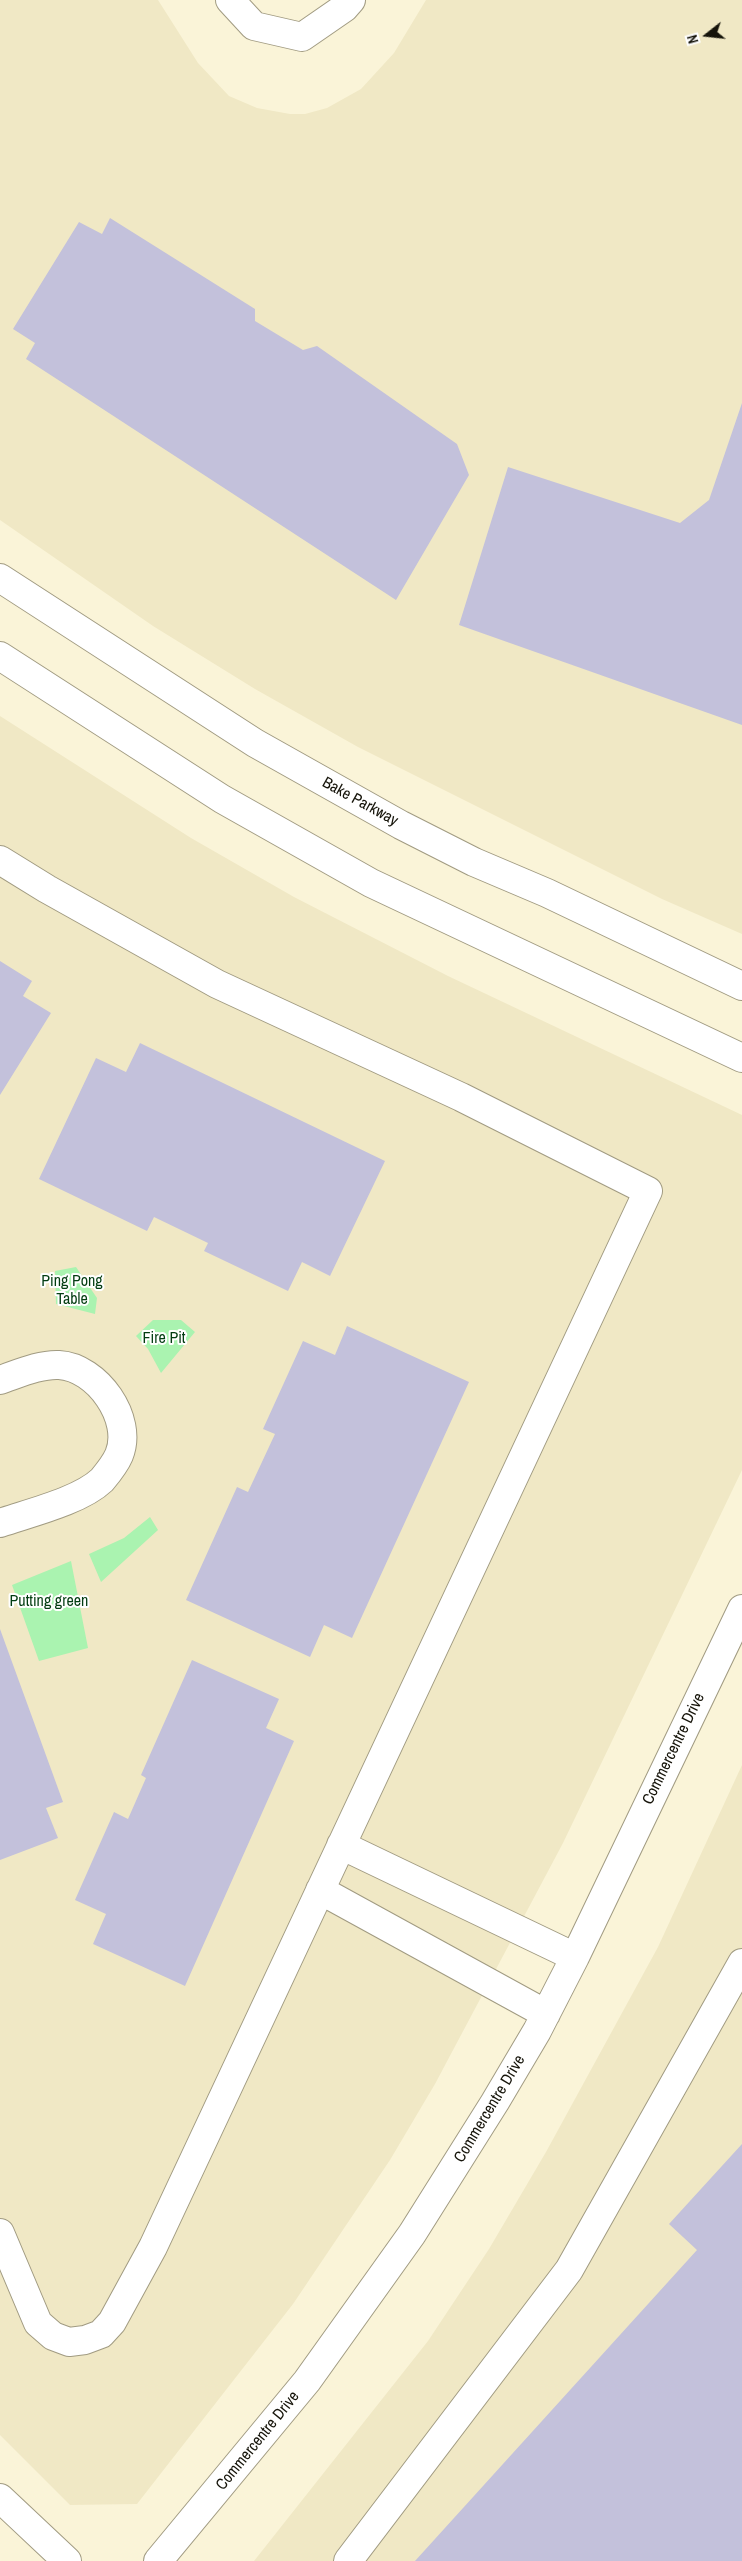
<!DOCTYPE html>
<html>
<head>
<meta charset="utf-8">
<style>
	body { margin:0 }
	#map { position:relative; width:742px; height:2561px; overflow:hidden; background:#faf4d8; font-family:"Archivo Narrow",sans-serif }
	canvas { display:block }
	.north { position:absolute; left:682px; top:10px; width:50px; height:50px; -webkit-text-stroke:4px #fff; paint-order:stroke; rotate:254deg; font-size:14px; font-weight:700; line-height:20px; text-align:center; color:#16140a }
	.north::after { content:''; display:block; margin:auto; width:18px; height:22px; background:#16140a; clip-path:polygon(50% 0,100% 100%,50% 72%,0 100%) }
</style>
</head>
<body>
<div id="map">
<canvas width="742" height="2561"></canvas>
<div class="north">N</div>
</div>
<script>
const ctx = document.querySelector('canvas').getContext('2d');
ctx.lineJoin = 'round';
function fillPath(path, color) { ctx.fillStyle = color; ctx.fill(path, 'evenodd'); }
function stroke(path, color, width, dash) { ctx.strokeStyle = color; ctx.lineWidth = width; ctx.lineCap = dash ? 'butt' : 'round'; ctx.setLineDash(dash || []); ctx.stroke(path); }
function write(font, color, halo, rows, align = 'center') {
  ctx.font = font + ' "Archivo Narrow",sans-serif'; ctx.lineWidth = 4; ctx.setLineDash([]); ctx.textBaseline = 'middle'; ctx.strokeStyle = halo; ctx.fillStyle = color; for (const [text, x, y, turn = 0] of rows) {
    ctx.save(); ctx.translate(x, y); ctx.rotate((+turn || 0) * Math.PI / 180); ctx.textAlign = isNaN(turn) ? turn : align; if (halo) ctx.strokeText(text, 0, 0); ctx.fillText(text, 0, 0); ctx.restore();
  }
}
fillPath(new Path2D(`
	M0,0H158L198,63L229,96L257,108L290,114H305L327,108L361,89L394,53L426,0H742V934L662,899L358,747L255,689L153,626L0,520Z
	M0,716L191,838L294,897L448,976L742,1115V1470L563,1843L435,2084L390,2160L293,2304L137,2504L70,2505L0,2435Z
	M742,1765V2561H254L428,2341L489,2249L546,2152L658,1947Z`), '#f0e8c5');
fillPath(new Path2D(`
	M76,1267L97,1298L95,1314L56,1304L55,1271Z
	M153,1320H181L195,1332L161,1373L148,1349L136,1336Z
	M150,1517L158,1530L101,1582L89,1554L124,1538Z
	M71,1561L88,1648L39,1661L12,1585Z`), '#aaf3b0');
fillPath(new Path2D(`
	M110,218L255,309V321L303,350L317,346L457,444L469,475L396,600L26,359L35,343L13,329L79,222L102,234Z
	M742,403V725L459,625L508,467L680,523L709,500Z
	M0,961L32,981L23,996L51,1013L0,1095Z
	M140,1043L385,1161L330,1276L302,1262L288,1291L204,1251L208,1243L154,1217L147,1231L39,1179L96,1058L126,1072Z
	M347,1326L469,1382L352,1638L324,1625L310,1657L186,1600L237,1487L248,1492L275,1434L263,1429L303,1341L335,1355Z
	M0,1629L63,1802L46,1808L58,1838L0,1860Z
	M192,1660L279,1699L266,1728L294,1741L185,1986L93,1944L106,1914L75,1900L114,1812L128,1819L146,1778L141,1775Z
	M742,2144V2561H415L697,2250L669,2224Z`), '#c3c1db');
const minor = new Path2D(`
	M230,0L254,26L302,37L344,8L351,0
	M0,860L47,889L217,984L461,1097L648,1191L153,2247L112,2322L101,2334L85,2340L69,2342L53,2336L38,2323L0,2233
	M0,1380C18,1374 40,1364 59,1365C97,1367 134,1419 119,1455C116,1462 107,1474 102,1480C80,1501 29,1513 0,1523
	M341,1845L575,1957
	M320,1890L546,2014
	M0,2498L67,2561
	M158,2561L307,2381L412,2234L495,2102L537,2031L575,1957L742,1609
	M348,2561L569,2270L742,1963`);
const major = new Path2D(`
	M0,578L255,743L401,825L474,862L547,893L742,986
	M0,656L222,799L371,883L742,1058`);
stroke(minor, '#a19b82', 30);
stroke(major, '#a19b82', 30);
stroke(minor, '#fff', 28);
stroke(major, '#fff', 28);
write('16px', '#16140a', '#fff', [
	["Bake Parkway",360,802,29],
	["Commercentre Drive",674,1749,-64],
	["Commercentre Drive",490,2109,-59],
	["Commercentre Drive",258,2441,-51]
]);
write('16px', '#033d12', '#fff', [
	["Ping Pong",72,1282],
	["Table",72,1300],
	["Fire Pit",164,1339],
	["Putting green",49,1602]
]);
</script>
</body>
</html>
